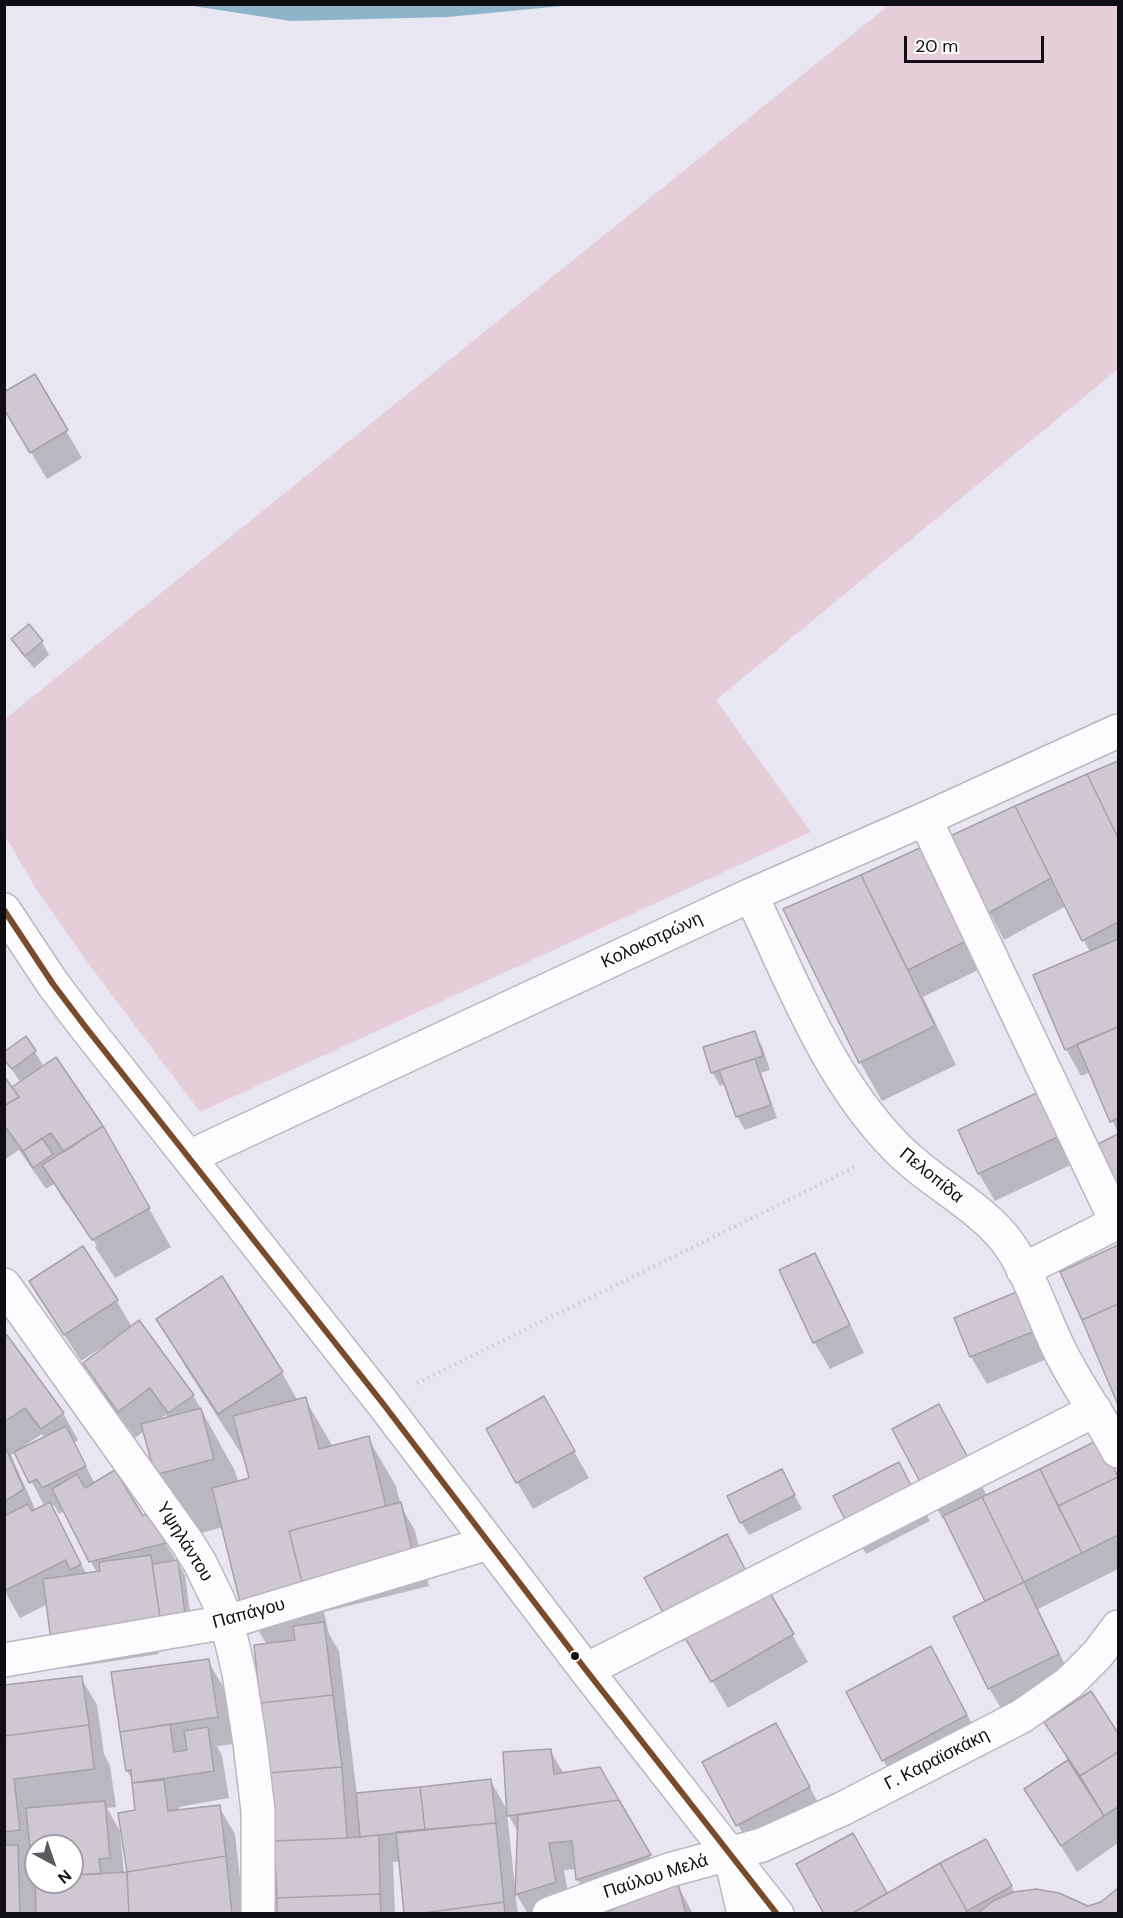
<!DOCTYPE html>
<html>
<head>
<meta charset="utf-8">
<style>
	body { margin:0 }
	#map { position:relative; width:1123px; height:1918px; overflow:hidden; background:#e8e6f0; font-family:"DM Sans",sans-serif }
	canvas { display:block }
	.frame { position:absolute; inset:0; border:6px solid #0f0e13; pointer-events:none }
	.north { position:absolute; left:24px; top:1834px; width:60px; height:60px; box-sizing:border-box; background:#fff; border:2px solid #9f9fa1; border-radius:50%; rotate:140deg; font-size:16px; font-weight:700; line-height:24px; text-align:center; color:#0f0e13 }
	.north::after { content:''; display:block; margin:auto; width:21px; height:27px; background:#5b5a60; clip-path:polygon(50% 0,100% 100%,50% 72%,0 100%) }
	.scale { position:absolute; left:904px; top:36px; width:140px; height:27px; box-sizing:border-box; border:3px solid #0f0e13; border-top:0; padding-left:8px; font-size:18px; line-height:21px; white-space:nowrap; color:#0f0e13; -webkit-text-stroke:4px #fff; paint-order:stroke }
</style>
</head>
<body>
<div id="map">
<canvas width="1123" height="1918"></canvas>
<div class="frame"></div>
<div class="north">N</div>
<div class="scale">20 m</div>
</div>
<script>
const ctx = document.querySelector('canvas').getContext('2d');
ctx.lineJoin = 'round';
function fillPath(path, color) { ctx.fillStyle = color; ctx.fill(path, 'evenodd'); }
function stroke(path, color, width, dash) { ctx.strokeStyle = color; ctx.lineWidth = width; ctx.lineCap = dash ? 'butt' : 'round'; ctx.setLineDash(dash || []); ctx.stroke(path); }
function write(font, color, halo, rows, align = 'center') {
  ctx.font = font + ' "DM Sans",sans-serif'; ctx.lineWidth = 4.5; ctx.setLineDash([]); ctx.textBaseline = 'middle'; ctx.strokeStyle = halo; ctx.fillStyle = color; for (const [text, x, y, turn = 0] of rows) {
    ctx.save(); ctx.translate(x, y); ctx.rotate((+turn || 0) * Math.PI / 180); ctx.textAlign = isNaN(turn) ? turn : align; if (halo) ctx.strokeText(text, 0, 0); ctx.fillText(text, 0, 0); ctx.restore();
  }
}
fillPath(new Path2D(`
	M889,5H1118V369L716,700L811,832L200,1112L91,967L38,892L5,836V719Z`), '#e6ced9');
fillPath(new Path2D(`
	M186,5V4L572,5L448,17L291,21Z`), '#8db5c9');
fillPath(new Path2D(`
	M34,376L82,458L47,479L4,407Z
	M13,639L42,642L49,655L34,668L21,653Z
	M1118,762V1133L1091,1072L1081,1076L1066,1049L1090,952L1066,906L1004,940L950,837Z
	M939,875L982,968L923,997L956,1065L882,1101L860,1062L785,909L862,876Z
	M754,1032L762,1046L770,1070L761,1073L777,1118L745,1130L737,1116L725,1084L720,1086L712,1072Z
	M35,1052L44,1067L102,1127L171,1247L115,1278L95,1247L97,1246L68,1202H65L54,1184L46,1189L19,1150L4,1160V1079L12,1089L21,1083L4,1058Z
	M1043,1092L1079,1161L995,1201L979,1174L960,1131Z
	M1118,1136V1197L1096,1147Z
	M1118,1247V1402L1062,1273Z
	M814,1255L830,1282L864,1353L830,1369L814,1342Z
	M1018,1293L1049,1358L987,1384L971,1357L956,1319Z
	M116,1300L132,1327L193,1395L235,1471L239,1483L251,1479L246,1461L186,1368L158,1320L282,1373L298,1401L305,1399L333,1447L368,1438L396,1486L401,1506L415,1531L429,1586L324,1612L329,1634L339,1651L357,1795L491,1781L508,1812L550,1750L564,1774L599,1769L665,1882L593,1907L578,1880L576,1869L564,1870L571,1909L557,1914H528L515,1892L518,1914H406L401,1861L393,1862L395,1914H278L267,1645L242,1602L223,1527L191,1536L156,1475L144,1431L135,1438L100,1390L85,1363L102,1350L101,1348L81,1361L47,1308ZM166,1415L169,1418L157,1421ZM507,1812L519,1834L517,1888H515Z
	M4,1339L63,1413L78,1440L74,1443L95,1484L142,1518L164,1541L185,1575L192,1627L158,1647L159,1654L68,1668L53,1641L48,1604L20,1618L4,1590ZM42,1434L45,1438L24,1448L23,1447ZM16,1452L45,1507L36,1511L11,1455ZM54,1505L59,1514L65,1511L97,1573L87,1575L51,1507Z
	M559,1425L589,1478L533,1509L517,1482Z
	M954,1433L987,1496L1099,1441L1118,1475V1569L1038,1609L1073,1681L1005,1715L989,1688L987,1602L945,1517L943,1519L927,1492Z
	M899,1464L930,1521L866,1554L851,1527Z
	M789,1485L802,1509L749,1535L741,1522Z
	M764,1586L808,1662L728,1708L688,1639L682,1642L666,1615L756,1590Z
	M208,1661L224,1688L233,1744L217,1746L222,1756L229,1798L179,1807L180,1811L219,1807L235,1834L244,1914H4V1687L81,1678L97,1705L104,1754L110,1766L116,1807L107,1808L120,1831L124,1874L129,1873L137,1811L134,1782L127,1771L113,1673ZM36,1846H72V1882H36Z
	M946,1675L982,1743L899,1787L883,1760Z
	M1090,1693L1118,1736V1843L1077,1872L1026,1790L1069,1762L1046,1723Z
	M791,1752L824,1814L753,1853L704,1762Z
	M852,1835L887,1895L985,1841L1015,1893L1088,1907L1101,1904L1118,1889V1914H825Z
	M676,1882L693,1914H606Z`), '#0003');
const building = new Path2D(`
	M35,374L68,430L30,453L4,409V392Z
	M29,624L43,641L25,656L11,639Z
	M1118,761V838L1087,774Z
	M1087,774L1118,838V922L1082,941L1015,806Z
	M1015,806L1051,878L987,914L948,837Z
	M924,846L968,940L908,970L861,875Z
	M861,875L935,1026L859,1063L783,909Z
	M1118,939V1027L1065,1050L1033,975Z
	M1118,1027V1118L1110,1122L1077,1044Z
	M755,1031L763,1056L711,1073L703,1047Z
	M26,1036L36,1051L12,1069L4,1060V1052Z
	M56,1057L103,1126L64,1152L51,1133L23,1151L4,1125V1106L19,1097L12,1087Z
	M755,1059L771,1105L736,1117L719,1070Z
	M4,1076L19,1097L4,1106Z
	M1043,1090L1064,1134L978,1174L958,1130Z
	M103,1126L150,1208L92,1240L42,1165Z
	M1118,1134V1200L1094,1146Z
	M42,1138L53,1154L33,1168L23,1151Z
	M1118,1245V1304L1082,1320L1060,1272Z
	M83,1246L118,1300L64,1335L29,1281Z
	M815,1253L850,1325L813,1343L779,1270Z
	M222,1276L283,1372L218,1414L156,1319Z
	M1019,1291L1035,1331L970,1357L954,1318Z
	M1118,1304V1405L1082,1320Z
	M139,1320L194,1395L168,1413L150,1388L118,1412L83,1363Z
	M7,1335L64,1413L41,1429L25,1408L4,1422V1337Z
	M544,1396L575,1451L516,1483L486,1429Z
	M306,1397L319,1449L369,1436L386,1506L289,1531L303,1586L240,1602L212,1488L249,1478L233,1416Z
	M939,1404L973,1467L926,1493L892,1429Z
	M201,1408L214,1459L155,1475L141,1424Z
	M66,1426L86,1466L42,1488L37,1479L29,1483L14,1452Z
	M1100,1439L1118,1477L1058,1506L1040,1469Z
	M4,1444L24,1489L4,1502Z
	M899,1462L915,1493L849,1527L833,1496Z
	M782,1469L795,1495L740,1523L727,1496Z
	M1040,1469L1082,1553L1024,1582L982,1497Z
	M115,1470L143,1516L149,1512L166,1543L89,1562L52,1489L77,1474L85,1488Z
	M1118,1477V1535L1082,1553L1058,1506Z
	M982,1497L1024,1582L985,1601L943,1516Z
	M50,1502L81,1564L70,1570L66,1560L4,1591V1516L28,1504L32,1511Z
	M401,1502L414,1559L303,1586L289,1531Z
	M727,1534L747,1573L665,1616L644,1578Z
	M151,1555L160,1617L51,1641L43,1579L100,1571L99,1562Z
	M178,1560L185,1614L160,1617L152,1564Z
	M1024,1582L1059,1654L988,1689L953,1617Z
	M764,1583L794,1634L711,1682L681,1631Z
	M324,1622L333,1695L260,1703L254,1645L295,1640L293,1626Z
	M931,1646L967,1715L882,1761L846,1692Z
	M209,1659L218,1717L120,1732L111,1672Z
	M82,1676L89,1725L4,1736V1685Z
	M1091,1691L1118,1733V1752L1080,1776L1044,1722Z
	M333,1695L342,1767L268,1773L260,1703Z
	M776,1723L810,1787L736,1826L702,1762Z
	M170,1724L174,1752L187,1750L184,1731L208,1727L214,1771L132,1783L131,1770L126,1771L120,1732Z
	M89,1725L94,1769L14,1779L20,1830L4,1832V1736Z
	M551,1749L554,1774L600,1767L619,1800L507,1816L503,1752Z
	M1118,1752V1807L1104,1816L1080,1776Z
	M1068,1760L1104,1816L1061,1846L1024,1789Z
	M342,1767L347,1838L274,1841L268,1773Z
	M491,1779L496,1823L425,1830L420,1787Z
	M164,1780L168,1811L220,1805L226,1856L127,1872L118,1813L135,1810L132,1783Z
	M420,1787L425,1830L360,1837L356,1793Z
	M619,1800L651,1855L576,1880L572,1841L549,1843L556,1882L515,1895L518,1815Z
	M105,1801L110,1858L99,1859L101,1874L72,1875V1846H36V1876L33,1880L26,1808Z
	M496,1823L504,1902L423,1913H404L396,1832Z
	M853,1833L887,1893L851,1914H824L796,1864Z
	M379,1835L380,1894L277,1898L274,1841L347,1838Z
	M986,1839L1012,1886L967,1911L940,1863Z
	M4,1845H18L20,1914H4Z
	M226,1856L232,1914H129L127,1872Z
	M940,1863L967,1911L963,1914H851Z
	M127,1872L129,1914H36L35,1876L36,1882H72V1875Z
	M677,1880L686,1914H603Z
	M1118,1888V1914H977L993,1901L1014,1892L1036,1889L1059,1893L1088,1906L1101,1902Z
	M380,1894L381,1914H277V1898Z
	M504,1902L505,1914L423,1913Z`);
fillPath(building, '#cfc7d2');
stroke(building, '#a4a2a8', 1.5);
const minor = new Path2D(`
	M925,819L1117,1223
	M751,895C792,981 827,1076 895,1146C928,1181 981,1206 1008,1243C1030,1273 1044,1320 1061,1353C1078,1387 1101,1418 1118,1451
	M4,910L53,984L84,1025L381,1401L586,1670L777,1914
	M189,1157L751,895L925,819L1118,731
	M1023,1270L1118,1222
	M4,1285L187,1542L200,1563L218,1600L227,1622L239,1673L250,1743L258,1811V1914
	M4,1660L227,1622L488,1543
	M586,1670L1095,1410
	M732,1862L744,1914
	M549,1914L669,1870L762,1845L842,1809L1022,1716L1069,1683L1098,1654L1118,1627`);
stroke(minor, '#b9b8bf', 36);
stroke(new Path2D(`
	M417,1383L857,1166`), '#c9c8cb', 4, [1.5, 4.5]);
stroke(minor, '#fcfbfd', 33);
stroke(new Path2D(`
	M4,910L53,984L84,1025L381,1401L586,1670L777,1914`), '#7a4b2a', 6);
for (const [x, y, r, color] of [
	[575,1656,5,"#0f0e13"]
]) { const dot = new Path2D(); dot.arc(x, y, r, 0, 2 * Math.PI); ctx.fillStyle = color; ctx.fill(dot); stroke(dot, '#fff', 2); }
write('18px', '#0f0e13', '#fff', [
	["Κολοκοτρώνη",652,941,-25],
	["Πελοπίδα",931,1176,39],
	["Υψηλάντου",184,1542,58],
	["Παπάγου",249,1614,-15],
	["Γ. Καραϊσκάκη",937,1760,-27],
	["Παύλου Μελά",656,1877,-18]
]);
</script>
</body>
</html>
